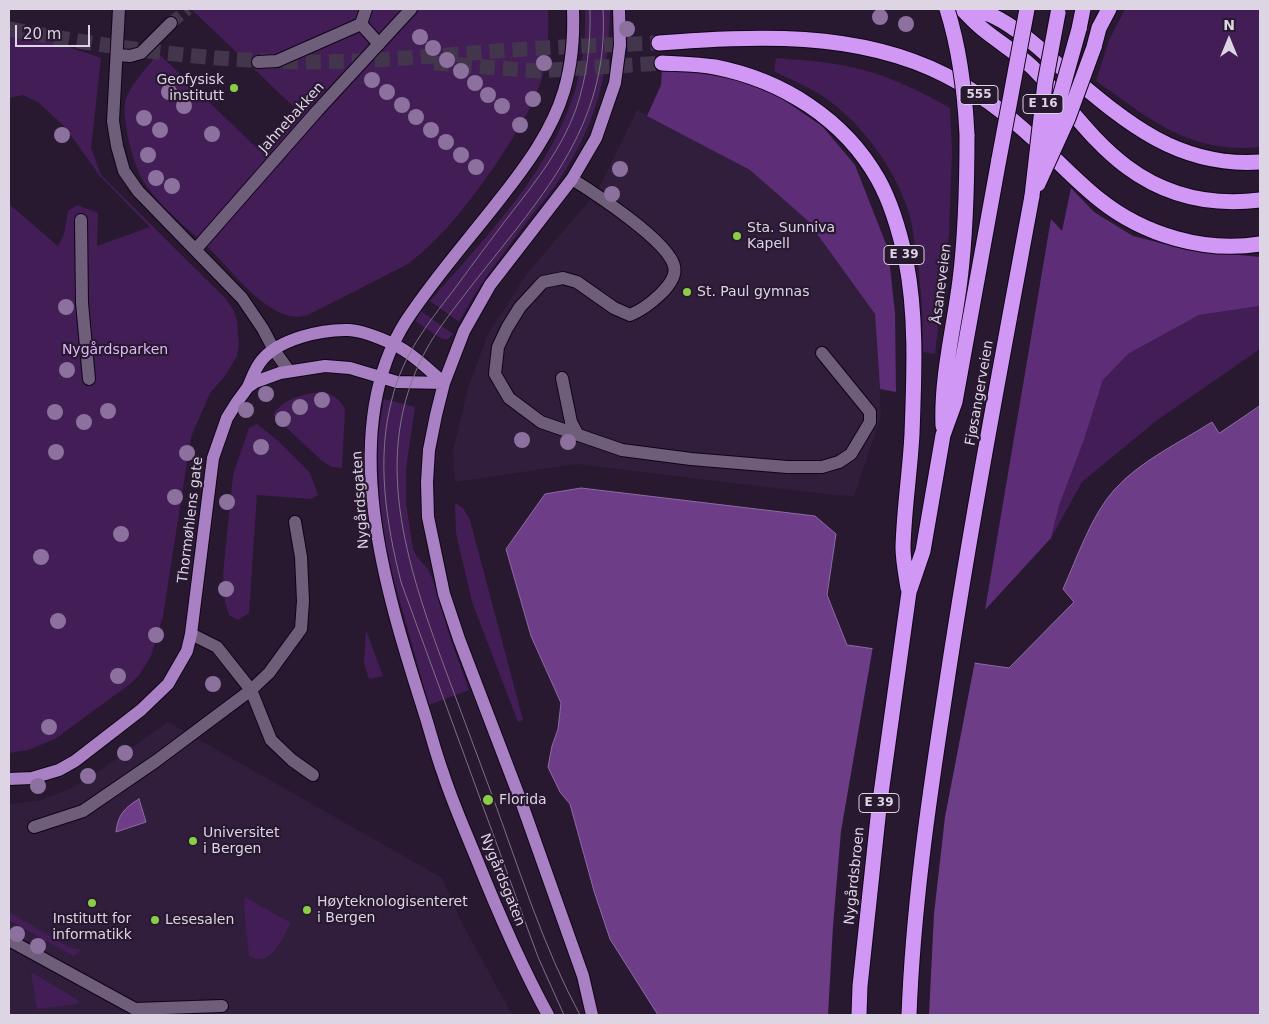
<!DOCTYPE html>
<html>
<head>
<meta charset="utf-8">
<style>
	body { margin:0 }
	#map { position:relative; width:1269px; height:1024px; overflow:hidden; background:#281931; font-family:"DejaVu Sans",sans-serif }
	canvas { display:block }
	.frame { position:absolute; inset:0; border:10px solid #ddd4e4; pointer-events:none }
	.north { position:absolute; left:1204px; top:15px; width:50px; height:50px; -webkit-text-stroke:4px #281931; paint-order:stroke; rotate:0deg; font-size:14px; font-weight:700; line-height:20px; text-align:center; color:#ddd4e4 }
	.north::after { content:''; display:block; margin:auto; width:18px; height:22px; background:#ddd4e4; clip-path:polygon(50% 0,100% 100%,50% 72%,0 100%) }
	.scale { position:absolute; left:15px; top:25px; width:75px; height:22px; box-sizing:border-box; border:2px solid #ddd4e4; border-top:0; padding-left:6px; font-size:15px; line-height:18px; white-space:nowrap; color:#ddd4e4; -webkit-text-stroke:4px #281931; paint-order:stroke }
</style>
</head>
<body>
<div id="map">
<canvas width="1269" height="1024"></canvas>
<div class="frame"></div>
<div class="north">N</div>
<div class="scale">20 m</div>
</div>
<script>
const ctx = document.querySelector('canvas').getContext('2d');
ctx.lineJoin = 'round';
function fillPath(path, color) { ctx.fillStyle = color; ctx.fill(path, 'evenodd'); }
function stroke(path, color, width, dash) { ctx.strokeStyle = color; ctx.lineWidth = width; ctx.lineCap = dash ? 'butt' : 'round'; ctx.setLineDash(dash || []); ctx.stroke(path); }
function write(font, color, halo, rows, align = 'center') {
  ctx.font = font + ' "DejaVu Sans",sans-serif'; ctx.lineWidth = 4.5; ctx.setLineDash([]); ctx.textBaseline = 'middle'; ctx.strokeStyle = halo; ctx.fillStyle = color; for (const [text, x, y, turn = 0] of rows) {
    ctx.save(); ctx.translate(x, y); ctx.rotate((+turn || 0) * Math.PI / 180); ctx.textAlign = isNaN(turn) ? turn : align; if (halo) ctx.strokeText(text, 0, 0); ctx.fillText(text, 0, 0); ctx.restore();
  }
}
fillPath(new Path2D(`
	M637,110L750,170L807,220L875,314L881,415L854,496L833,495L576,464L455,482L453,452L468,388L488,334L529,271L597,192Z
	M168,722L442,878L461,921L512,1015H9V804L38,801L67,790L88,779Z`), '#311e3c');
fillPath(new Path2D(`
	M191,9H548C549,33 548,61 540,84C531,110 515,135 500,158C474,196 446,235 408,264L308,315C302,317 296,317 289,316C259,308 230,269 209,248C185,226 157,205 141,177C132,159 123,123 125,104C127,87 148,67 158,53L259,150L297,110Z
	M585,9H610C609,74 596,124 560,179C552,191 542,203 532,215C506,250 479,283 459,322L430,301C444,284 459,269 473,252C535,182 590,106 585,9Z
	M1125,9H1260V147C1189,154 1150,119 1096,81L1109,40Z
	M9,27L101,58L91,148L101,175L226,299L234,311L237,321L239,344L237,356L225,376L210,393L191,437L163,616L151,656L140,674L130,684L55,739L28,750L9,753V204L58,246L64,234L68,211L77,205L98,213L97,246L150,227L99,175L65,127L39,103L23,95L9,98Z
	M776,58C799,60 823,61 846,66C883,73 917,89 950,108L952,152L949,234L935,354L923,352C923,316 921,281 915,246C913,231 911,216 905,202C891,164 863,127 831,102C814,89 793,81 774,71Z
	M1260,306V349L1156,421L1082,482L1051,538L1059,506L1084,440L1103,380L1128,354L1199,315Z
	M421,311L453,334L448,339H442L418,323L416,321Z
	M324,392C334,395 341,400 345,410L342,468L332,467L322,461L273,415C283,398 306,393 324,392Z
	M384,399L415,407L406,469V503L413,549L417,557L428,569L432,578L452,643L469,690L429,705L392,573L385,540L380,505L377,441Z
	M257,424L277,440L310,473L318,495L311,499L257,495L249,613L238,620L229,615L225,602L223,574L233,475L249,428Z
	M455,503L463,508L470,520L523,720L518,722L472,602L456,533Z
	M366,630L383,676L369,679L364,663Z
	M245,897L291,923C282,938 271,969 249,956L244,909Z
	M9,912L71,948L78,949L81,951L73,956L9,920Z
	M31,972L78,1000V1004L37,1009Z`), '#421d56');
fillPath(new Path2D(`
	M662,69L696,72L736,80L775,94L822,126L855,165L888,249L895,313L896,392L880,389L875,314L807,220L750,170L647,116L661,85Z
	M1071,188L1094,212L1133,236L1188,250L1260,257V306L1199,315L1128,354L1103,380L1084,440L1059,506L1051,538L985,610L1051,219L1062,231Z`), '#5d2d77');
const water = new Path2D(`
	M1260,406V1015H658L610,939L594,891L570,804L560,792L548,767L552,746L558,729L561,703L531,636L506,549L545,494L581,488L815,516L836,534L827,595L847,645L1009,668L1074,602L1063,589C1077,558 1091,516 1114,490C1140,461 1179,443 1212,422L1219,433Z
	M139,799L146,822L116,832C118,815 124,808 139,799Z`);
fillPath(water, '#6d3d88');
stroke(water, '#8f6aa4', 1);
fillPath(new Path2D(`
	M873,646L975,661L945,817L934,914L929,1015H828L833,926L841,831Z`), '#281931');
stroke(new Path2D(`
	M171,23L188,9`), '#43354c', 12, [12, 6]);
stroke(new Path2D(`
	M9,29C106,47 206,61 305,62C369,62 433,56 497,51C551,47 605,45 659,43
	M434,63L538,71L662,63`), '#43354c', 15, [15, 8]);
const minor = new Path2D(`
	M119,9L113,121L117,146L124,171L138,191L242,298L263,329L274,350L289,371
	M361,24L366,9
	M117,55L130,56L141,53L171,23
	M258,62L277,61L361,24L379,44
	M572,179C596,194 668,241 674,266C679,284 645,309 630,315L614,308L577,282L563,278L543,282L520,307L507,328L498,347L495,374L509,398L541,422L622,450L691,459L787,467H822L839,462L851,454L870,422V412L822,353
	M81,220L82,303L89,379
	M196,249L317,111L411,9
	M562,378L571,422L578,435
	M191,634L217,647L251,690L271,740L292,760L313,775
	M34,827L83,811L156,761L251,690L269,673L301,629L303,601L301,557L295,522
	M9,940L135,1009L222,1006`);
const major = new Path2D(`
	M248,387C252,378 255,368 262,360C279,339 322,329 349,330C364,331 380,338 393,344C412,353 428,369 444,383
	M9,779L32,778L59,770L75,761L141,710L168,684L187,651L191,634L213,458L227,418L237,402L248,387L255,382L280,373L325,366L350,368L397,382L444,383
	M548,1015C520,964 497,910 475,855C464,828 452,801 443,773C436,754 431,734 425,715C388,598 334,434 406,321C434,278 469,239 500,199C526,166 552,131 564,91C572,64 574,36 573,9
	M592,1015L583,976L522,804L459,639L444,594L428,517L427,482L429,450L436,415L444,383L464,331L490,285L572,179L596,138L615,83L620,45L619,9`);
const highway = new Path2D(`
	M962,9C969,16 976,24 984,30C1000,43 1017,53 1032,67C1064,99 1090,140 1127,167C1166,196 1212,206 1260,200
	M963,9C973,11 984,12 993,16C1016,27 1038,47 1057,64C1119,116 1173,168 1260,162
	M1079,29L1083,9
	M659,43C755,36 856,30 945,75C978,92 1007,114 1034,139C1056,159 1077,182 1100,200C1144,235 1205,253 1260,244
	M1094,47L1099,28L1109,9
	M662,63C680,64 698,64 715,67C782,80 844,119 878,179C892,204 900,233 906,261C917,317 914,377 912,434C910,472 904,509 903,547C903,561 906,575 908,588
	M943,426C941,377 954,328 960,280C966,232 967,184 967,135
	M859,1015L860,986L879,808L909,592L923,551L943,435L955,402L999,159
	M909,1015C913,910 928,805 944,701C969,532 1001,364 1032,196`);
stroke(minor, '#100418', 14);
stroke(major, '#100418', 14);
stroke(highway, '#100418', 17);
stroke(minor, '#6f5e7a', 12);
stroke(major, '#aa80c4', 12);
stroke(highway, '#d197f5', 15);
stroke(new Path2D(`
	M564,1015L538,957L401,582C386,523 376,458 392,399C402,357 427,324 453,291C472,265 492,238 512,212C537,180 562,148 576,109C587,77 591,43 590,9
	M580,1015C543,947 519,868 492,795C476,752 460,709 444,666C407,565 370,455 425,352C437,329 454,309 469,289C537,201 610,129 603,9`), '#7d7185', 1);
const highwayBridge = new Path2D(`
	M947,9C960,50 965,93 967,135
	M1044,154L1079,29
	M999,159L1027,9
	M1038,184L1068,118L1094,47
	M1032,196L1045,83L1058,13`);
stroke(highwayBridge, '#100418', 17, []);
stroke(highwayBridge, '#d197f5', 15);
ctx.fillStyle = '#8c709e';
for (const [x, y] of [
	[880,17],
	[906,24],
	[627,29],
	[420,37],
	[433,48],
	[447,60],
	[544,63],
	[461,71],
	[372,80],
	[475,83],
	[169,92],
	[387,92],
	[488,95],
	[533,99],
	[402,105],
	[184,106],
	[502,106],
	[416,117],
	[144,118],
	[520,125],
	[160,130],
	[431,130],
	[212,134],
	[62,135],
	[446,142],
	[148,155],
	[461,155],
	[476,167],
	[620,169],
	[156,178],
	[172,186],
	[612,194],
	[66,307],
	[67,370],
	[266,394],
	[322,400],
	[300,407],
	[246,410],
	[108,411],
	[55,412],
	[283,419],
	[84,422],
	[522,440],
	[568,442],
	[261,447],
	[56,452],
	[187,453],
	[175,497],
	[227,502],
	[121,534],
	[41,557],
	[226,589],
	[58,621],
	[156,635],
	[118,676],
	[213,684],
	[49,727],
	[125,753],
	[88,776],
	[38,786],
	[17,934],
	[38,946]
]) { ctx.beginPath(); ctx.arc(x, y, 8, 0, 2 * Math.PI); ctx.fill(); }
for (const [x, y, r, color] of [
	[234,88,5,"#8bce46"],
	[737,236,5,"#8bce46"],
	[687,292,5,"#8bce46"],
	[488,800,6,"#8bce46"],
	[193,841,5,"#8bce46"],
	[92,903,5,"#8bce46"],
	[307,910,5,"#8bce46"],
	[155,920,5,"#8bce46"]
]) { const dot = new Path2D(); dot.arc(x, y, r, 0, 2 * Math.PI); ctx.fillStyle = color; ctx.fill(dot); stroke(dot, '#281931', 2); }
for (const [x, y, w] of [
	[979,95,38],
	[1043,104,40],
	[904,255,40],
	[879,803,40]
]) { const box = new Path2D(); box.roundRect(x - w / 2, y - 9.5, w, 19, 4); ctx.fillStyle = '#281931'; ctx.fill(box); stroke(box, '#ddd4e4', 1); }
write('bold 12px', '#ddd4e4', null, [
	["555",979,95],
	["E 16",1043,104],
	["E 39",904,255],
	["E 39",879,803]
]);
write('14px', '#ddd4e4', '#281931', [
	["Geofysisk",224,80,"right"],
	["institutt",224,96,"right"],
	["Sta. Sunniva",747,228],
	["Kapell",747,244],
	["St. Paul gymnas",697,292],
	["Florida",499,800],
	["Universitet",203,833],
	["i Bergen",203,849],
	["Høyteknologisenteret",317,902],
	["i Bergen",317,918],
	["Institutt for",92,919,"center"],
	["informatikk",92,935,"center"],
	["Lesesalen",165,920]
], 'left');
write('14px', '#ddd4e4', '#281931', [
	["Jahnebakken",292,118,-48],
	["Åsaneveien",942,284,-83],
	["Fjøsangerveien",980,393,-80],
	["Nygårdsgaten",361,500,-94],
	["Thormøhlens gate",191,520,-83],
	["Nygårdsbroen",855,876,-84],
	["Nygårdsgaten",502,880,68]
]);
write('14px', '#deb8f7', '#281931', [
	["Nygårdsparken",115,350]
]);
</script>
</body>
</html>
